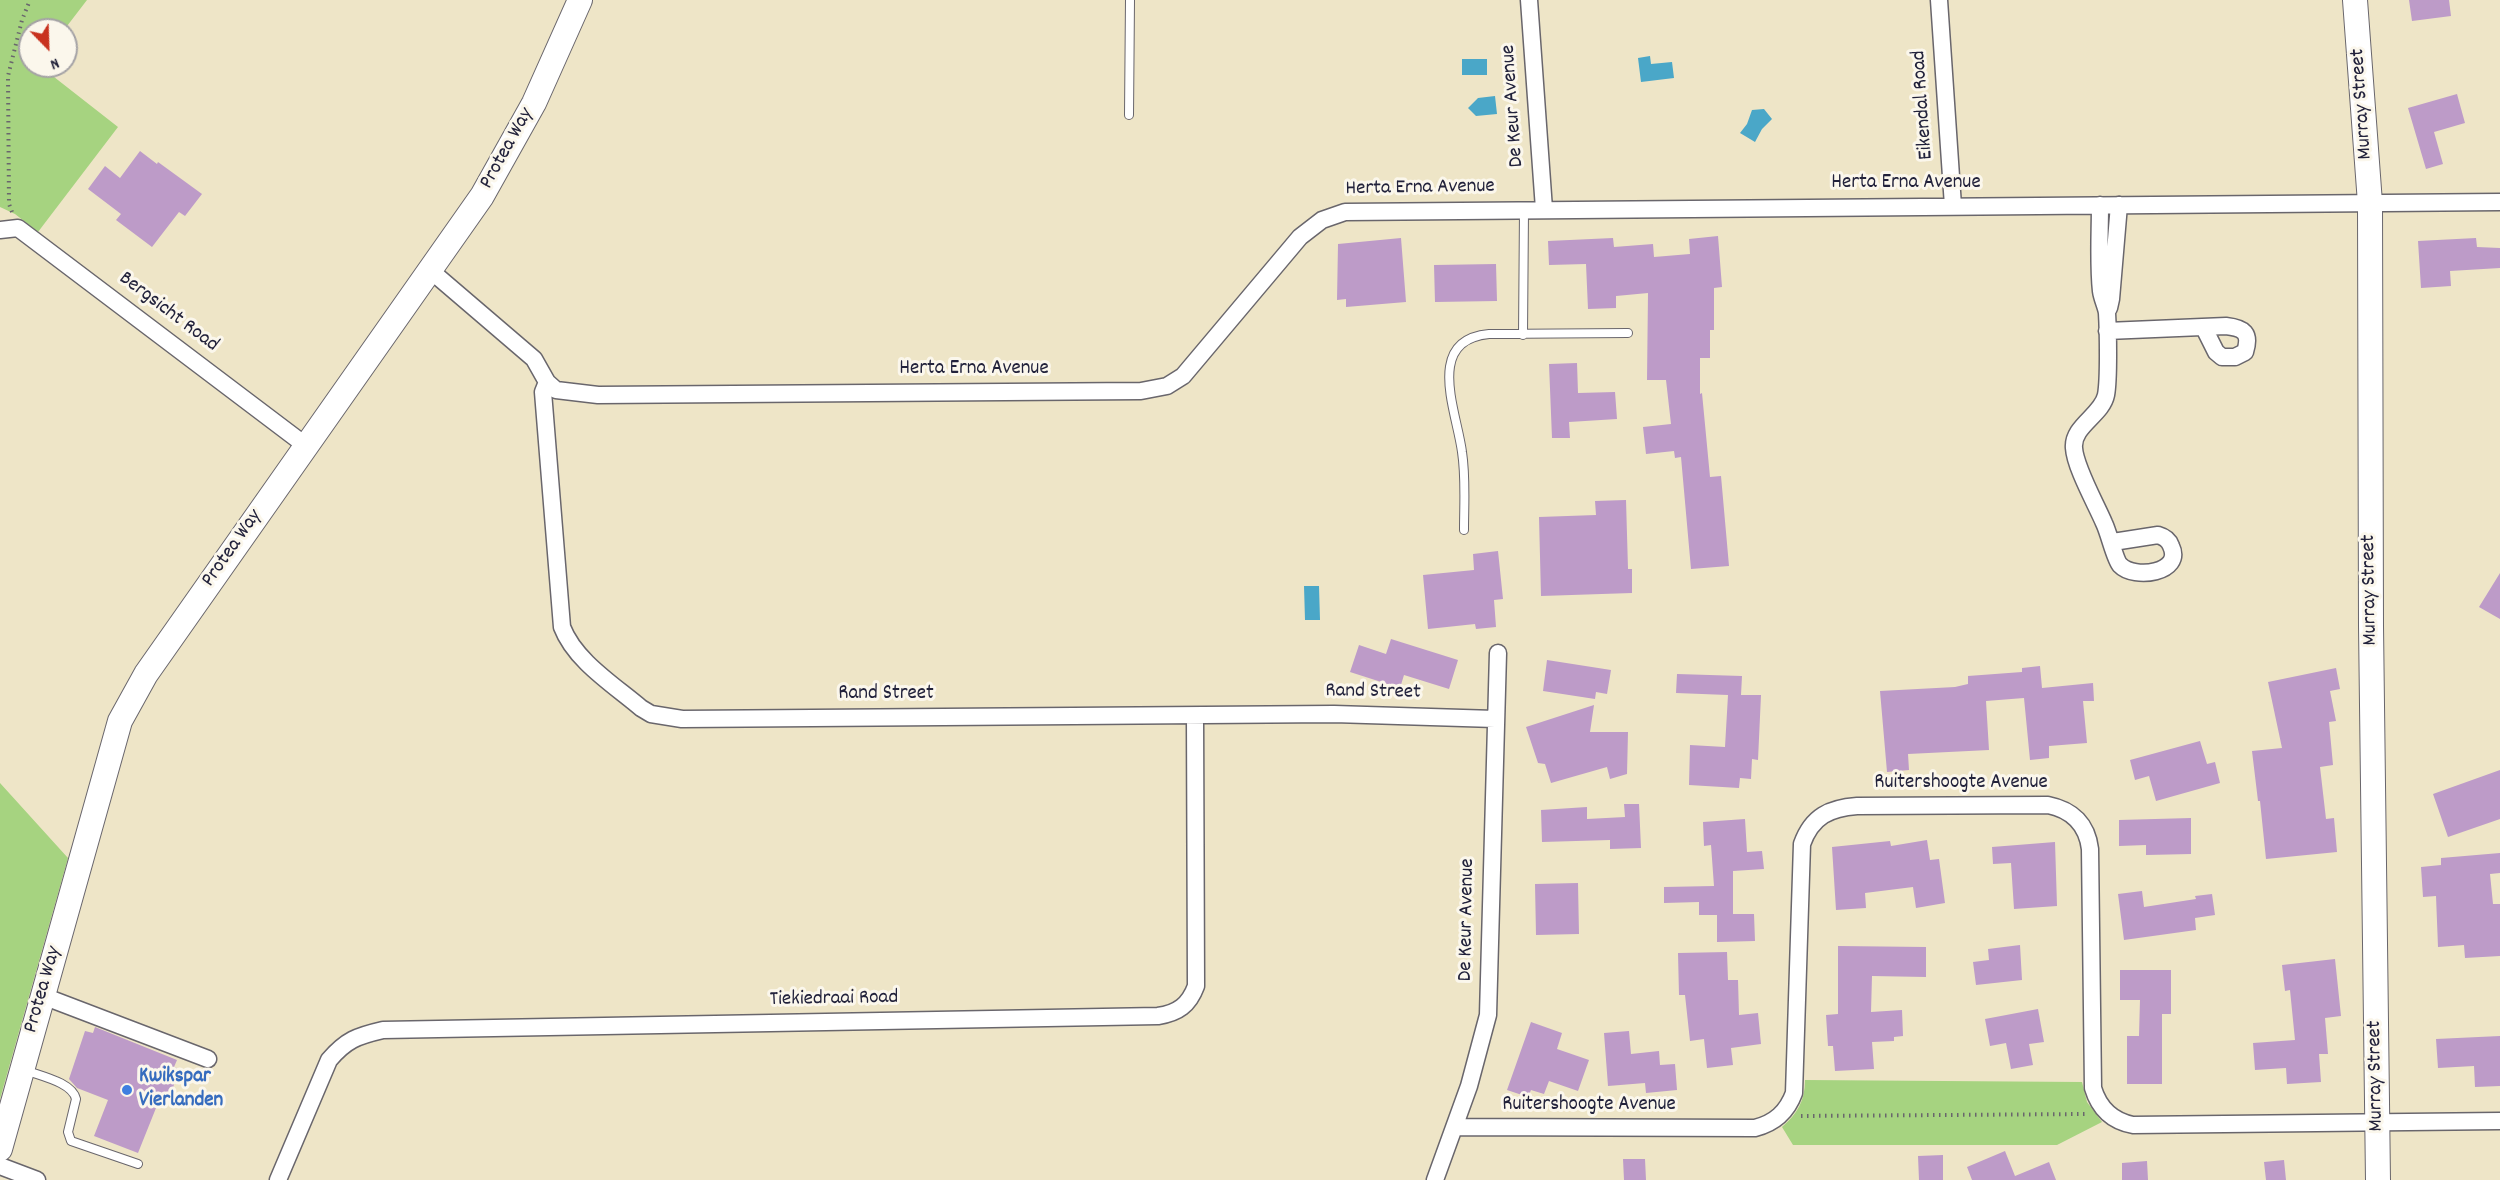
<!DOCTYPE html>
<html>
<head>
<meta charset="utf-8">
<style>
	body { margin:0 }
	#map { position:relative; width:2500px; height:1180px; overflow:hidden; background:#eee5c7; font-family:Dekko,sans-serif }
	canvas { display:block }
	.north { position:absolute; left:18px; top:18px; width:60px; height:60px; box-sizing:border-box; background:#fbf7ec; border:2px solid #a4a2a5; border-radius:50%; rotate:157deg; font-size:16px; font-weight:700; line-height:24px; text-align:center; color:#22223b }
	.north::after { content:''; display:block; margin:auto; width:21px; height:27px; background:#c8321e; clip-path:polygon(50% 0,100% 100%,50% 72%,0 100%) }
</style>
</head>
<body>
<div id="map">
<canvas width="2500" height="1180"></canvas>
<div class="north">N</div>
</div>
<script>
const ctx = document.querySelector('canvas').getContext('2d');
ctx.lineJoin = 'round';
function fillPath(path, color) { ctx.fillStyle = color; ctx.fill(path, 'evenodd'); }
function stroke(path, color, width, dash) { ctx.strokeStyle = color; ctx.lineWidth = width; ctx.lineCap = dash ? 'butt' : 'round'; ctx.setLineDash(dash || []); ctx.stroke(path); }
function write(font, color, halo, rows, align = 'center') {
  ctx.font = font + ' Dekko,sans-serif'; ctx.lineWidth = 6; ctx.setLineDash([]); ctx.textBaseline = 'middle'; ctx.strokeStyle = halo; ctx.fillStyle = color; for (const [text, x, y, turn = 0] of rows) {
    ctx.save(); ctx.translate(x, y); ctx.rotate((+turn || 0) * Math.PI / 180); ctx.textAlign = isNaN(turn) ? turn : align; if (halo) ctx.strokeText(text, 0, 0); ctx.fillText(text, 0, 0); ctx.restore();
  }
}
fillPath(new Path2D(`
	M0,0H87L64,30H30V66H40L118,127L38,232L15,214L0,207Z
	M0,783L68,858L0,1099Z
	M1805,1080L2082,1082L2087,1102L2102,1122L2057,1145H1793L1782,1127C1797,1114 1805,1101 1805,1080Z`), '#a6d380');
fillPath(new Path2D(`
	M1650,56L1651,64L1672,62L1674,78L1641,82L1638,58Z
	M1462,59H1487V75H1462Z
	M1495,96L1497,114L1476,116L1468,108L1478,98Z
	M1764,109L1772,119L1762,129L1755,142L1740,133L1747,124L1752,110Z
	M1304,586H1319L1320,620H1305Z`), '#4aa7c8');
fillPath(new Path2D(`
	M2409,0H2449L2451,16L2412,21Z
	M2457,94L2465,123L2434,132L2443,164L2426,169L2408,108Z
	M140,151L157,164L158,162L202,194L185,216L179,212L152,247L116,220L121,214L88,189L105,166L120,178Z
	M1718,236L1722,287L1714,288V330H1710V358H1700V394L1702,393L1710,477L1721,476L1729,566L1691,569L1681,457L1675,458L1674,451L1646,454L1643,427L1671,424L1666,380H1647L1648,293L1616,296V308L1588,309L1586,264L1549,265L1548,241L1613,238L1614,247L1653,244L1654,257L1690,254L1689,239Z
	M1401,238L1406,302L1346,307V299L1337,300L1338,244Z
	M2476,238L2477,247L2500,248V268L2450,271L2451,286L2421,288L2418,241Z
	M1496,264L1497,301L1435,302L1434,265Z
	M1577,363L1578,393L1615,392L1617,419L1569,422L1570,438H1552L1549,364Z
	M1626,500L1628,569H1632V593L1541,596L1539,517L1596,515L1595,501Z
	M1498,551L1503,599L1494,600L1496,627L1476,629L1475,624L1428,629L1423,575L1474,570L1473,554Z
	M2500,573V619L2479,607Z
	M1391,639L1458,660L1449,689L1404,675L1400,688L1350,672L1359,645L1386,654Z
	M1547,660L1611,670L1607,694L1596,692L1595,699L1543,691Z
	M2040,666L2042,688L2093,683L2094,701H2083L2087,743L2049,746V758L2030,760L2024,698L1986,701L1989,750L1908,754L1909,770L1887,772L1880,691L1955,687L1968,684V676L2022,672V668Z
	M2336,668L2340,689L2330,691L2336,721L2329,722L2333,765L2320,767L2326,819L2334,818L2337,852L2266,859L2260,801H2258L2252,751L2282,748L2268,682Z
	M1677,674L1742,676L1741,695H1761L1758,760L1752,759L1751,779L1740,778L1739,788L1689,785L1690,745L1725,747L1728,695L1676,693Z
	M1594,705L1590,732H1628L1627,774L1610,779L1607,767L1551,783L1545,764L1538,763L1526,727Z
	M2200,741L2207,764L2215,762L2220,783L2156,801L2149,776L2135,780L2130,760Z
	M2500,770V819L2448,837L2433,794Z
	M1624,804H1639L1641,848L1610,849V840L1542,842L1541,810L1587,807V819L1625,817Z
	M2191,818V854L2146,855V845L2119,846V820Z
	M1745,819L1747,852L1762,851L1764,869L1733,871V914H1754L1755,941L1717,942V915H1699V902L1664,903V887L1714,886L1711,845L1704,846L1703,822Z
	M1927,840L1930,860L1939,859L1945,903L1916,908L1913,887L1865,893L1866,908L1836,910L1832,847L1890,841L1891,846Z
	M2055,842L2057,906L2014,909L2011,863L1993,864L1992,847Z
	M2500,853V873L2490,874L2493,904H2500V956L2465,958L2464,945L2438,947L2436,896L2423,897L2421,867L2441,865V858Z
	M1578,883L1579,934L1536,935L1535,884Z
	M2142,891L2144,907L2196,899L2195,896L2212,894L2215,915L2195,918L2196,930L2124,940L2118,894Z
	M2020,945L2022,980L1976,985L1973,962L1989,960L1988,949Z
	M1838,946L1926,947V977L1872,976L1871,1012L1902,1010L1903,1036L1894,1037V1041L1872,1042L1874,1069L1835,1071L1833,1046H1828L1826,1015L1838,1014Z
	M1727,952L1728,980H1738L1739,1015L1758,1013L1761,1044L1731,1048L1733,1065L1707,1068L1704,1039L1690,1041L1685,995H1679L1678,953Z
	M2335,959L2341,1016L2325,1018L2328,1054H2319L2321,1082L2287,1084L2286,1068L2255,1070L2253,1043L2295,1040L2290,990L2285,991L2282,965Z
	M2120,970H2171V1014H2162V1084H2127V1036H2139L2140,1000H2120Z
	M2038,1009L2044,1042L2029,1044L2033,1065L2011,1069L2006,1043L1990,1046L1985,1019Z
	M1531,1022L1562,1033L1557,1049L1589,1060L1578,1091L1549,1081L1544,1094L1531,1090L1528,1097L1507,1090Z
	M95,1027L177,1060L174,1067L179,1069L170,1097L162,1093L138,1153L94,1136L108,1100L77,1088L69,1079L85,1031L93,1033Z
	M1629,1031L1631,1054L1659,1051L1660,1065L1675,1064L1677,1090L1646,1093L1645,1083L1608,1086L1604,1033Z
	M2500,1036V1086L2475,1087L2474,1066L2438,1068L2436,1039Z
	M2005,1151L2015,1176L2049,1162L2056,1180H1972L1967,1167Z
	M1943,1155V1180H1919L1918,1156Z
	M1623,1159H1645L1646,1180H1624Z
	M2284,1160L2286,1180H2266L2264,1162Z
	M2147,1161L2148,1180H2122V1163Z`), '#bd9bc8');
const lane = new Path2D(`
	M1129,115L1130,0
	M1523,335L1524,210
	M1464,530C1464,504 1466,478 1462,452C1457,412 1424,340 1489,334L1628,333
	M25,1070C40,1076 72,1082 76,1099L68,1132L71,1141L138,1164`);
const street = new Path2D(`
	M1529,0L1544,209
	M1939,0L1953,206
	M2100,205C2100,233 2098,263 2101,291C2102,299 2106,306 2107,313C2108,330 2109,379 2106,395C2102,415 2072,426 2074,448C2075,467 2096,504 2104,523C2109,533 2115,560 2120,565C2134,580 2184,573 2171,546C2169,540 2165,537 2158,535L2113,542
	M0,230L18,228L305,445
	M430,270L534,359L547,382L556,390L598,395L1141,391L1167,386L1183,376L1300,237L1322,220L1345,212L2500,202
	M2109,308L2111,299L2119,205
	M2107,331L2226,326C2244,328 2251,333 2245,352L2235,357H2222L2216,352L2204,328
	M547,382L543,392L562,627C575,661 614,685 641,708L651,714L682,719L1334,714L1495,719
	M43,996L208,1059
	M1455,1127L1755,1128C1775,1123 1787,1112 1794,1093L1802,844C1812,816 1830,808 1857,806L2048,805C2073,810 2087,825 2090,849L2093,1088C2099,1108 2112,1121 2133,1125L2500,1121
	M0,1166L37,1180
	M278,1180L329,1060C346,1040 357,1036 383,1030L1158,1016C1178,1013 1189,1005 1196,986L1195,716
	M1435,1180L1469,1086L1488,1015L1498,653`);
const secondary = new Path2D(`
	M2355,0L2370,203L2371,626L2378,1180
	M0,1149L120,721L146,674L482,196L534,103L580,0`);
stroke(lane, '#69666c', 10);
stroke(street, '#69666c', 19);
stroke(secondary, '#69666c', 26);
stroke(new Path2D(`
	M12,212L9,204L8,76L22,20L30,0
	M1801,1116L2088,1114`), '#69666c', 4, [1.5, 4.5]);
stroke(lane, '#fff', 8);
stroke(street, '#fff', 16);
stroke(secondary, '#fff', 24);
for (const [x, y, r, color] of [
	[127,1090,6,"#3f7fe0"]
]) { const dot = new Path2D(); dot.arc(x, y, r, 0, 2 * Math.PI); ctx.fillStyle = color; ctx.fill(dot); stroke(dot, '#fbf7ec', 2); }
write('21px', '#22223b', '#fbf7ec', [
	["Murray Street",2363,104,-94],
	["Eikendal Road",1924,105,-94],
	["De Keur Avenue",1514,106,-94],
	["Protea Way",508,149,-61],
	["Herta Erna Avenue",1906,184],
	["Herta Erna Avenue",1420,189,-1],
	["Bergsicht Road",168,313,37],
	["Herta Erna Avenue",974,370],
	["Protea Way",233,549,-55],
	["Murray Street",2371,590,-91],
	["Rand Street",1373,693,1],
	["Rand Street",886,695],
	["Ruitershoogte Avenue",1961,784],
	["De Keur Avenue",1468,920,-89],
	["Protea Way",44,990,-74],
	["Tiekiedraai Road",834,1000,-1],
	["Murray Street",2377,1076,-91],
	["Ruitershoogte Avenue",1589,1106]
]);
write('bold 21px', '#366cbe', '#fbf7ec', [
	["Kwikspar",139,1078],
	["Vierlanden",139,1102]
], 'left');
</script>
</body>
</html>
